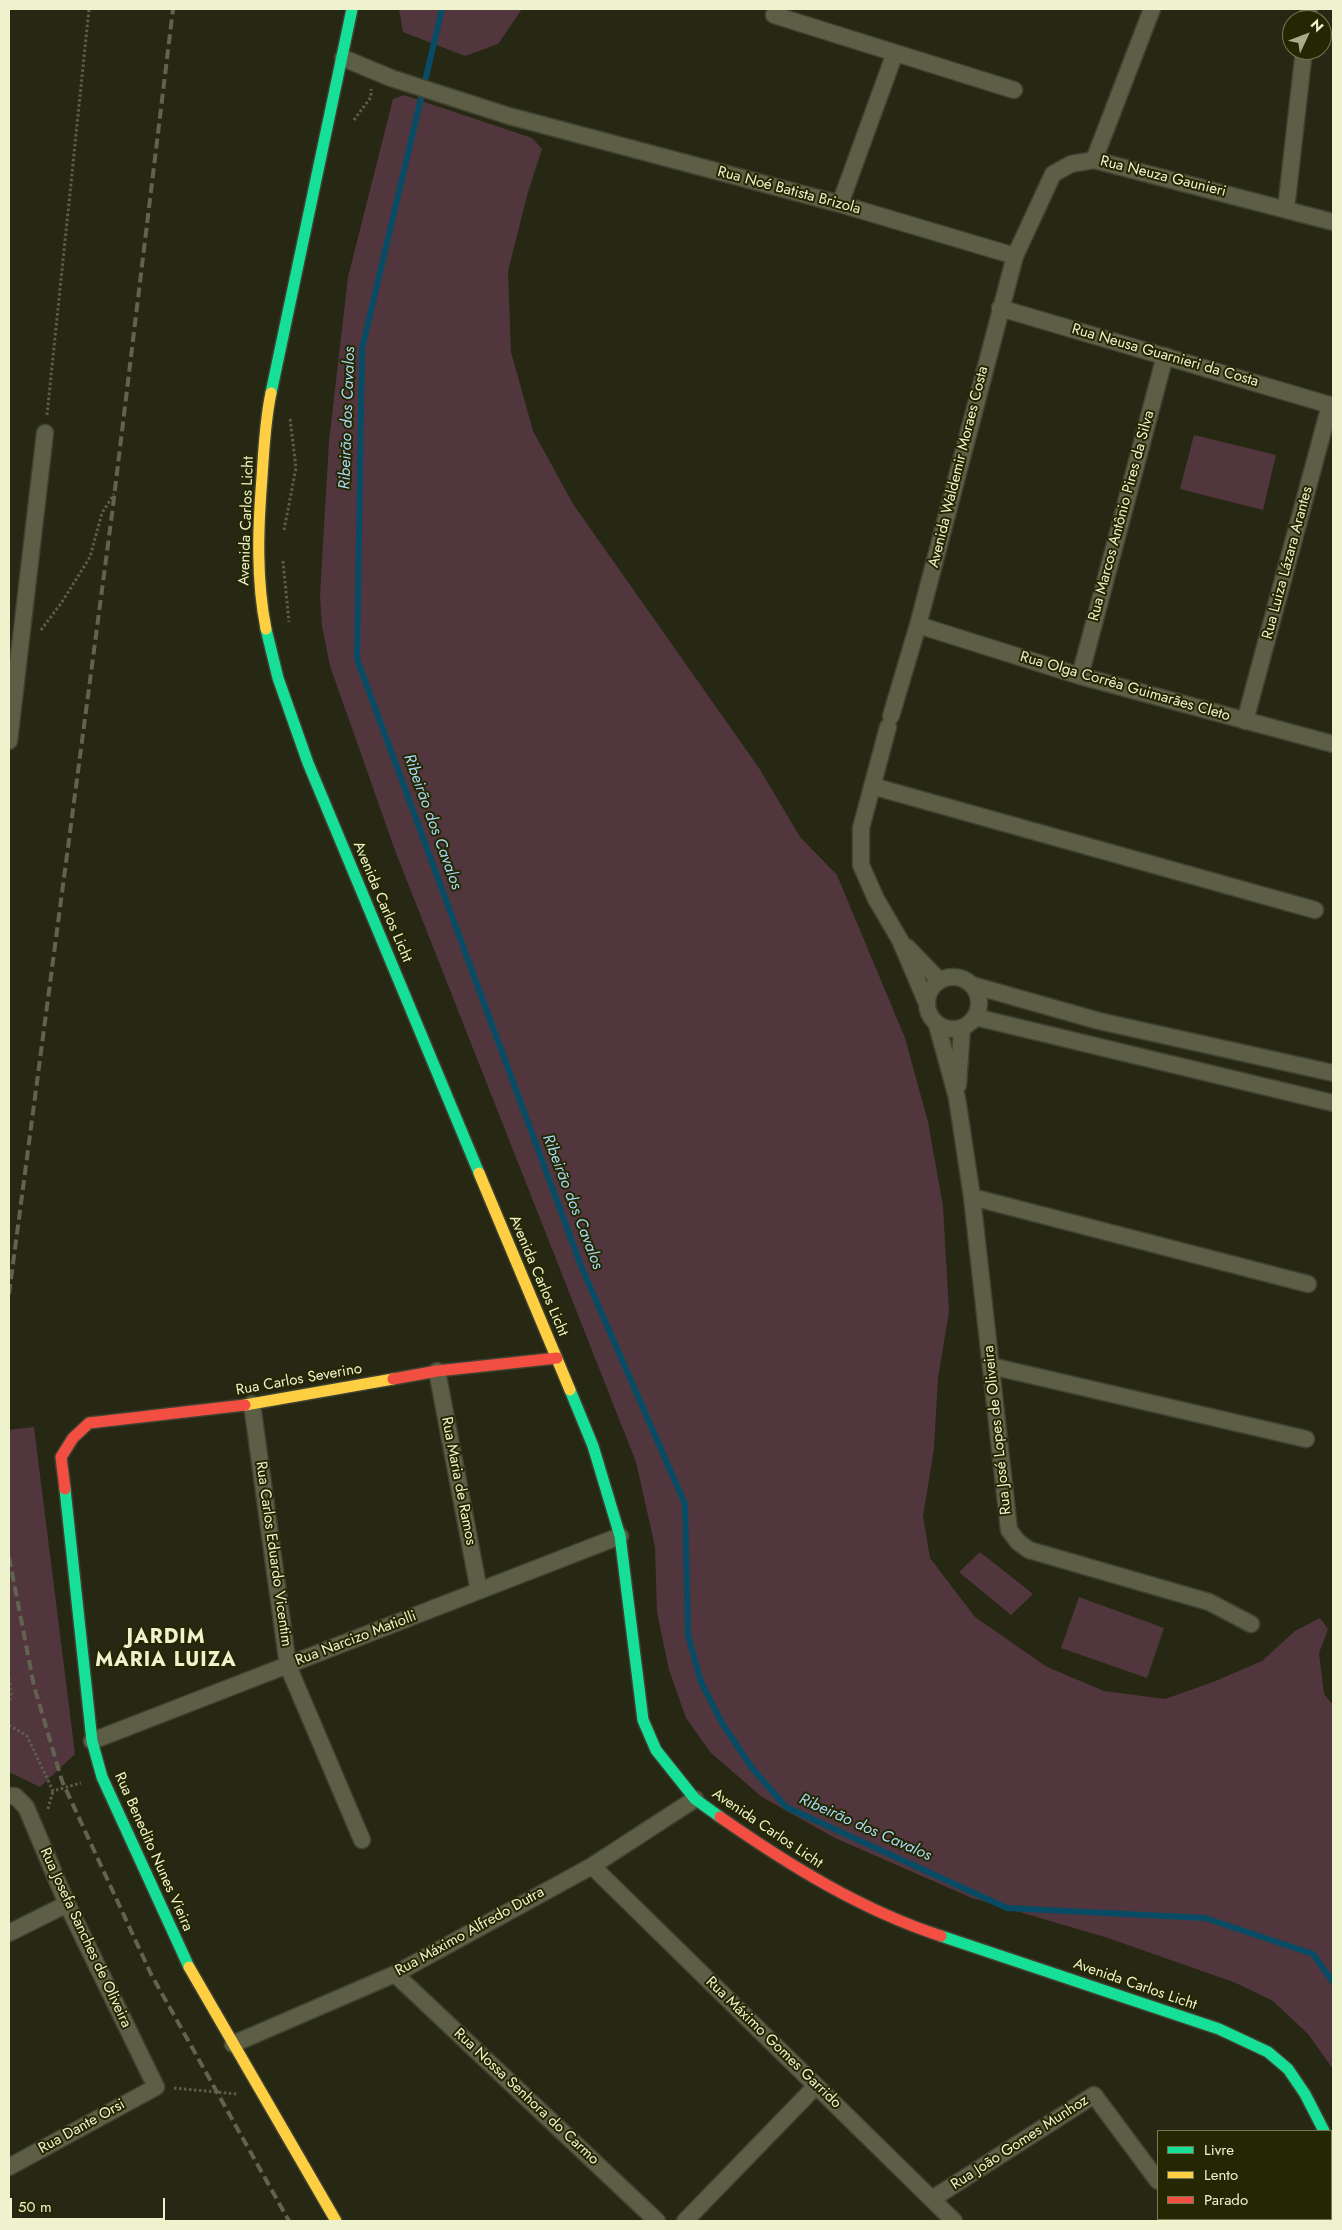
<!DOCTYPE html>
<html>
<head>
<meta charset="utf-8">
<style>
	body { margin:0 }
	#map { position:relative; width:1342px; height:2230px; overflow:hidden; background:#262813; font-family:Jost,sans-serif }
	canvas { display:block }
	.frame { position:absolute; inset:0; border:10px solid #eef3ce; pointer-events:none }
	.legend { position:absolute; left:1157px; top:2130px; width:175px; height:90px; box-sizing:border-box; background:#242701; border:1px solid #757953; margin:0; padding:6px 9px; list-style:none; font-size:15px; color:#eef3ce }
	.legend li { display:flex; align-items:center; gap:10px; height:25px }
	.legend b { width:25px; border:1px solid #757953 }
	.north { position:absolute; left:1282px; top:10px; width:50px; height:50px; box-sizing:border-box; background:#242701; border:1px solid #757953; border-radius:50%; rotate:47deg; font-size:14px; font-weight:700; line-height:20px; text-align:center; color:#eef3ce }
	.north::after { content:''; display:block; margin:auto; width:18px; height:22px; background:#a8ac8d; clip-path:polygon(50% 0,100% 100%,50% 72%,0 100%) }
	.scale { position:absolute; left:10px; top:2198px; width:155px; height:22px; box-sizing:border-box; border:2px solid #eef3ce; border-top:0; padding-left:6px; font-size:15px; line-height:18px; white-space:nowrap; color:#eef3ce; -webkit-text-stroke:4px #242701; paint-order:stroke }
</style>
</head>
<body>
<div id="map">
<canvas width="1342" height="2230"></canvas>
<div class="frame"></div>
<ul class="legend">
<li><b style="height:6px;background:#16e098"></b>Livre</li>
<li><b style="height:6px;background:#ffcf43"></b>Lento</li>
<li><b style="height:6px;background:#f24e42"></b>Parado</li>
</ul>
<div class="north">N</div>
<div class="scale">50 m</div>
</div>
<script>
const ctx = document.querySelector('canvas').getContext('2d');
ctx.lineJoin = 'round';
function fillPath(path, color) { ctx.fillStyle = color; ctx.fill(path, 'evenodd'); }
function stroke(path, color, width, dash) { ctx.strokeStyle = color; ctx.lineWidth = width; ctx.lineCap = dash ? 'butt' : 'round'; ctx.setLineDash(dash || []); ctx.stroke(path); }
function write(font, color, halo, rows, align = 'center') {
  ctx.font = font + ' Jost,sans-serif'; ctx.lineWidth = 4; ctx.setLineDash([]); ctx.textBaseline = 'middle'; ctx.strokeStyle = halo; ctx.fillStyle = color; for (const [text, x, y, turn = 0] of rows) {
    ctx.save(); ctx.translate(x, y); ctx.rotate((+turn || 0) * Math.PI / 180); ctx.textAlign = isNaN(turn) ? turn : align; if (halo) ctx.strokeText(text, 0, 0); ctx.fillText(text, 0, 0); ctx.restore();
  }
}
fillPath(new Path2D(`
	M399,9H522L498,44L465,56L403,32Z
	M404,95L532,138L542,149L528,192L508,271L511,352L533,431L573,504L759,768L800,837L837,875L905,1038L928,1122L943,1206L949,1312L938,1378L934,1449L923,1516L930,1558L975,1617L1047,1667L1104,1691L1165,1699L1213,1682L1262,1661L1295,1631L1320,1618L1328,1629L1319,1653L1324,1694L1333,1705V2069L1308,2034L1273,2001L1236,1983L1108,1938L972,1898L835,1838L762,1797L711,1753L686,1718L669,1670L657,1612L655,1547L636,1462L396,853L330,666L322,626L320,595L329,441L348,277L393,99Z
	M1194,435L1276,455L1263,510L1180,489Z
	M34,1427L75,1754L40,1787L9,1772V1430Z
	M980,1552L1033,1594L1011,1615L959,1572Z
	M1079,1597L1164,1628L1147,1678L1061,1648Z`), '#52363e');
stroke(new Path2D(`
	M442,9L362,349L357,659L581,1266L685,1504L688,1635L701,1682L722,1723L752,1768L786,1807L1007,1908L1205,1918L1313,1954L1333,1982`), '#084b65', 6);
const street = new Path2D(`
	M774,15L1014,90
	M1307,20L1309,9
	M343,58L391,78L509,116L840,204L1015,256L918,625L891,716
	M1094,160L1152,9
	M840,204L895,53
	M1286,209L1304,50
	M1015,256L1053,174L1071,164L1094,160L1333,222
	M1000,308L1330,405L1245,721
	M918,625L1080,676L1333,744
	M1080,676L1165,356
	M888,727L861,828V865L876,899L900,940L926,1001
	M9,741L45,433
	M872,786L1315,910
	M907,947L939,980
	M927 1003a26 26 0 1 1 52 0a26 26 0 1 1-52 0Z
	M972,985L1099,1021L1333,1073
	M975,1017L1333,1103
	M937,1025L957,1098L972,1197L1009,1530L1018,1542L1029,1550L1209,1602L1251,1624
	M958,1085L962,1028
	M972,1197L1308,1284
	M991,1366L1306,1439
	M437,1371L479,1591
	M252,1404L288,1666L362,1840
	M92,1741L620,1536
	M9,1796H15L26,1807L67,1904L156,2087L9,2167
	M592,1866L954,2221
	M9,1933L67,1904
	M395,1974L657,2221
	M233,2044L395,1974L592,1866L695,1799
	M1331,2152H1333
	M932,2199L1094,2095L1158,2181
	M1186,2219L1188,2221
	M685,2221L816,2086
	M1240,2221L1242,2219`);
const fast = new Path2D(`
	M271,393L352,9
	M266,629L278,678L308,763L479,1173
	M570,1390L593,1446L620,1536L643,1720L656,1750L695,1799L720,1817
	M65,1489L92,1741L102,1777L189,1967
	M941,1936L1219,2029L1268,2052L1288,2069L1305,2094L1324,2131`);
const slow = new Path2D(`
	M266,629C256,579 258,528 262,477C264,448 265,421 271,393
	M479,1173L570,1390
	M245,1405L393,1379
	M189,1967L336,2221`);
const jam = new Path2D(`
	M393,1379L437,1371L557,1358
	M65,1489L61,1457L73,1438L89,1423L245,1405
	M720,1817C789,1865 861,1910 941,1936`);
stroke(street, '#404231', 19);
stroke(fast, '#404231', 14);
stroke(slow, '#404231', 14);
stroke(jam, '#404231', 14);
stroke(new Path2D(`
	M354,120L371,97V89
	M47,415L89,9
	M284,530L296,468L290,418
	M283,561L289,622
	M41,630L62,602L90,557L102,513L114,494
	M9,1678L11,1694L9,1703
	M9,1725L27,1736L53,1791L81,1783
	M48,1809L53,1791
	M174,2088L237,2094`), '#5c5e4a', 3, [2.5, 2.5]);
stroke(street, '#5c5e45', 16);
stroke(fast, '#16e098', 11);
stroke(slow, '#ffcf43', 11);
stroke(jam, '#f24e42', 11);
stroke(new Path2D(`
	M9,1294L112,514L173,9
	M9,1557L34,1686L62,1781L151,1974L289,2221`), '#61634e', 4, [10, 5]);
write('15px', '#eef3ce', '#242701', [
	["Rua Neuza Gaunieri",1163,177,14],
	["Rua Noé Batista Brizola",789,191,15],
	["Rua Neusa Guarnieri da Costa",1165,356,16],
	["Avenida Waldemir Moraes Costa",959,467,-76],
	["Rua Marcos Antônio Pires da Silva",1122,516,-75],
	["Avenida Carlos Licht",247,521,-88],
	["Rua Luiza Lázara Arantes",1288,563,-75],
	["Rua Olga Corrêa Guimarães Cleto",1125,687,16],
	["Avenida Carlos Licht",382,902,67],
	["Avenida Carlos Licht",538,1276,67],
	["Rua Carlos Severino",299,1380,-10],
	["Rua José Lopes de Oliveira",998,1430,-96],
	["Rua Maria de Ramos",458,1481,79],
	["Rua Carlos Eduardo Vicentim",273,1554,82],
	["Rua Narcizo Matiolli",356,1639,-21],
	["Avenida Carlos Licht",767,1829,34],
	["Rua Benedito Nunes Vieira",153,1852,66],
	["Rua Máximo Alfredo Dutra",470,1932,-29],
	["Rua Josefa Sanches de Oliveira",85,1938,65],
	["Avenida Carlos Licht",1135,1985,19],
	["Rua Máximo Gomes Garrido",773,2043,44],
	["Rua Nossa Senhora do Carmo",526,2097,43],
	["Rua Dante Orsi",82,2127,-29],
	["Rua João Gomes Munhoz",1020,2143,-33]
]);
write('italic 16px', '#a5d9f6', '#242701', [
	["Ribeirão dos Cavalos",348,418,-88],
	["Ribeirão dos Cavalos",432,822,70],
	["Ribeirão dos Cavalos",572,1202,69],
	["Ribeirão dos Cavalos",865,1828,24]
]);
ctx.letterSpacing = '1px';
write('bold 20px', '#eef3ce', '#242701', [
	["JARDIM",166,1638],
	["MARIA LUIZA",166,1661]
]);
ctx.letterSpacing = '0px';
</script>
</body>
</html>
